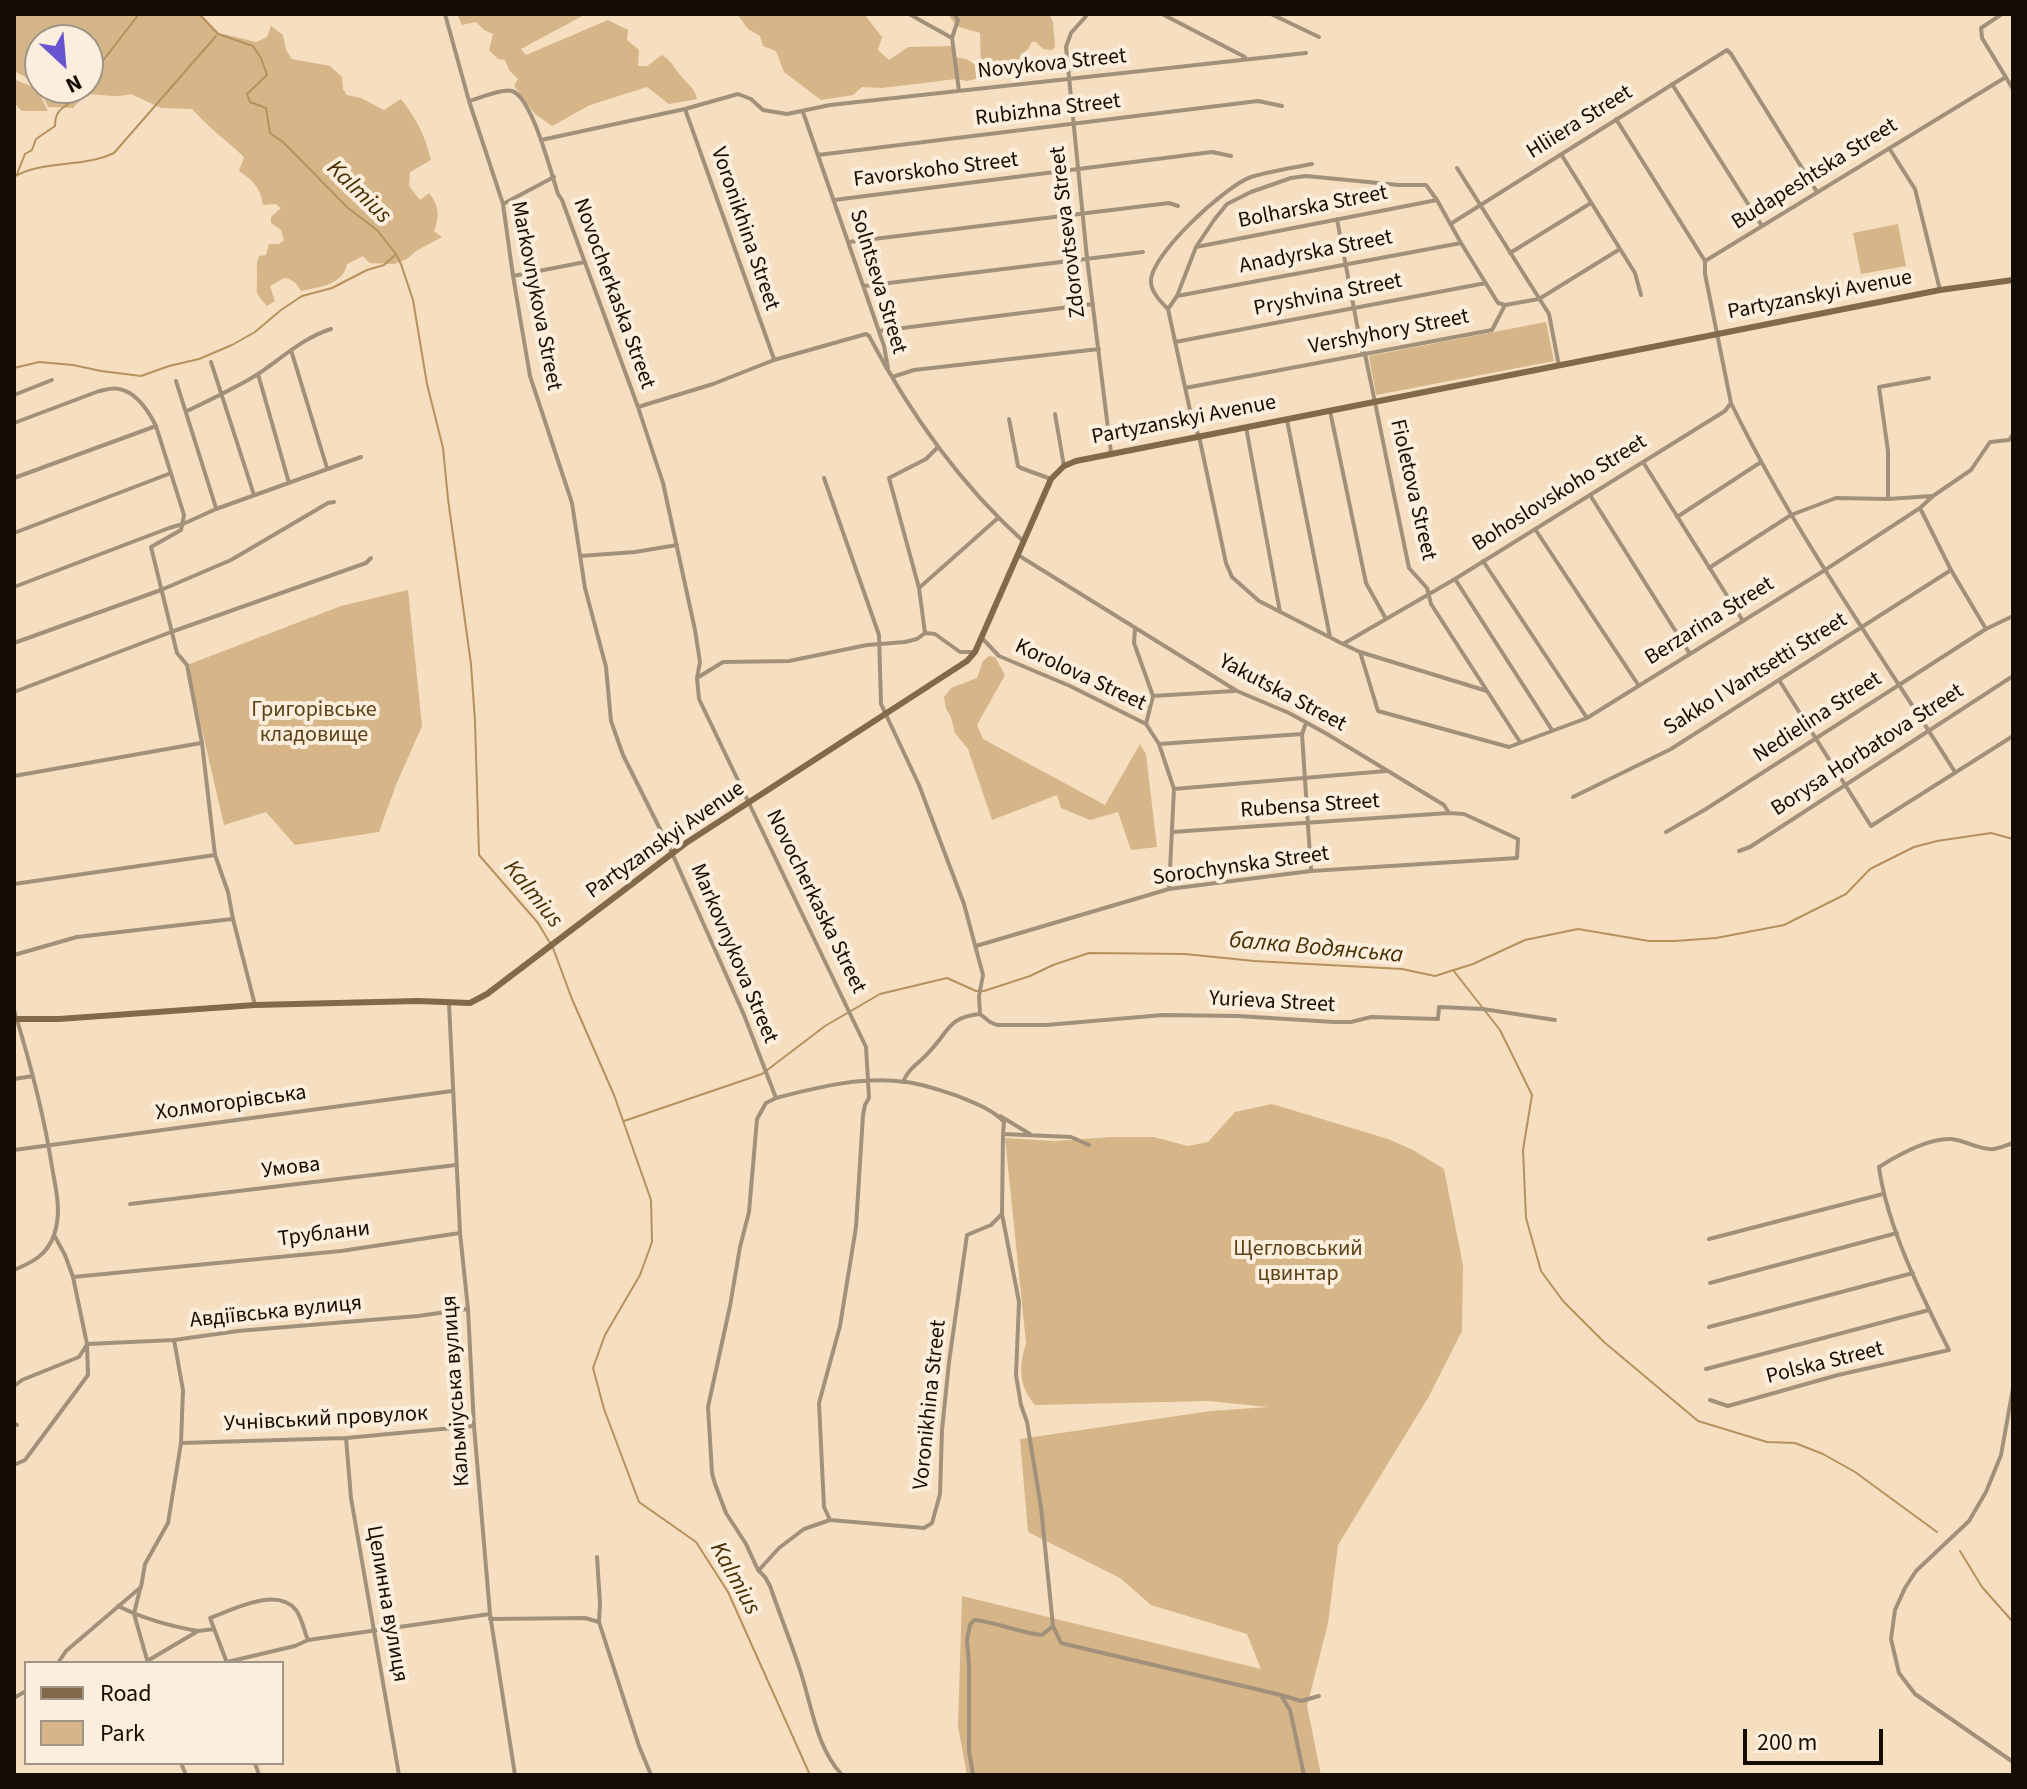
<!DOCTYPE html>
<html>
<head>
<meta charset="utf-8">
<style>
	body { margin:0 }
	#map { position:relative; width:2027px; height:1789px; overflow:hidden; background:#f6dfc1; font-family:"Source Sans 3",sans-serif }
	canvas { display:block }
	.frame { position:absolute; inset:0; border:16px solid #150d04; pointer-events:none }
	.legend { position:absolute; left:24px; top:1661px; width:260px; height:104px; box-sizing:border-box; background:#fceedc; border:2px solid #a09486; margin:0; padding:10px 14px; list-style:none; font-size:24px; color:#150d04 }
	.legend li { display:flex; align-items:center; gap:16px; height:40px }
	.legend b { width:40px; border:2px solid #a09486 }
	.north { position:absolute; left:24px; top:24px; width:80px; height:80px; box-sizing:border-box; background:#fceedc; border:2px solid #a09486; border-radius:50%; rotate:154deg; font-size:22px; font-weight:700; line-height:32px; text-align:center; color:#150d04 }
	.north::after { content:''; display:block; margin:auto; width:28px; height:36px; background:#6756d0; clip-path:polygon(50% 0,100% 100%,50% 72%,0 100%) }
	.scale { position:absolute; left:1743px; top:1729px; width:140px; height:36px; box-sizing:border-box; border:4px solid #150d04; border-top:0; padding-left:10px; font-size:24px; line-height:28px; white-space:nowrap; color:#150d04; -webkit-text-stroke:6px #fceedc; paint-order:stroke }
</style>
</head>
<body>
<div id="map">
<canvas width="2027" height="1789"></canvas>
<div class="frame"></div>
<ul class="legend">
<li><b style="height:10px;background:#816949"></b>Road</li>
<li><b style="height:22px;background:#d6b588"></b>Park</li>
</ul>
<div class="north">N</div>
<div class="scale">200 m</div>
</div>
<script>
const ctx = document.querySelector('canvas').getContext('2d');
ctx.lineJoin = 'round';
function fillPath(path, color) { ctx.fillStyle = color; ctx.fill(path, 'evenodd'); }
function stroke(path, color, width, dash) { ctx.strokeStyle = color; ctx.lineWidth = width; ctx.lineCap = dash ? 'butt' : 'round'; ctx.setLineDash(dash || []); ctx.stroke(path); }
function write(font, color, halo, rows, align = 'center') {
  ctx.font = font + ' "Source Sans 3",sans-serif'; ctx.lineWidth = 8; ctx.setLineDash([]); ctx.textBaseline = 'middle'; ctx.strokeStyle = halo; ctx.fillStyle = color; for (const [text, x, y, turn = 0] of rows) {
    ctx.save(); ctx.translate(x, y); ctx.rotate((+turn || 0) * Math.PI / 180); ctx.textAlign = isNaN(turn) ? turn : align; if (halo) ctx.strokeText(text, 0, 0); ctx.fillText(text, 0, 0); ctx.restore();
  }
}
fillPath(new Path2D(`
	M14,14H201L219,33L256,42L267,37L271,26L283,35L286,50L292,59L330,66L342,77L343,89L347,95L361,98L384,110L401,99C417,120 425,135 431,160L410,172L409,186L420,200L429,193C439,205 440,217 434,231L442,237L416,251L407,259L394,264L370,263L363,256L347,264C343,285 319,287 301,291C297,284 293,279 284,278L270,286L275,301L267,306C254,291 257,294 257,276C257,267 256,265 259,256L266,255L269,244H279L284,240L281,230L271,223V217L281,208L276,204L263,205C261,189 253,180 239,171L244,157C227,141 208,127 192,109L161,108L131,94C111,99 104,93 85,95L73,108L48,107C41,90 32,79 14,71ZM40,40H88V88H40Z
	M457,14H586L521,49L526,55L608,20L628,30L627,40L639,50L638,66H647L662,55C672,61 674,68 681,76C688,85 695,88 697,99L669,104L647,87L590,105L552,126L535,114L514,86L518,79L509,70L505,60L498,59L489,50L493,34L484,30L476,22L462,25Z
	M737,14H864L882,37L878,50L889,60L908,47L952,46L955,57L966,59L981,68L980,33L956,26L948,14H1049L1053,22L1055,47L1052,50L1043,49L1036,42H1032L1028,49L1020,56L1018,75L1011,79L1002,73L967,81L956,79L882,88L862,87L853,95L821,100L784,72L776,51L763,46L760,36L748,29Z
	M14,79L37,89L48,111H22L15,104Z
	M1898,224L1906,266L1861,274L1853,233Z
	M1546,322L1554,361L1376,395L1369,356Z
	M408,590L422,726L396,785L379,832L295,845L266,812L224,825L187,665L341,606Z
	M989,656L995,657L1005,675L977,725L983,739L1105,805L1140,744L1146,754L1157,847L1131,850L1118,812L1090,820L1061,808L1057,795L992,820L968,749L955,733L951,717L946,709L944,697L951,688L977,678L983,661Z
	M1272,1104L1388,1139L1413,1150L1444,1169L1463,1265L1462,1331L1428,1398L1338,1545L1328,1623L1307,1706L1321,1775H967L958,1727L962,1596L1261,1669L1247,1634L1151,1605L1120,1578L1028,1532L1020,1439L1211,1411L1268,1407L1209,1401L1035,1405C1018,1385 1019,1367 1026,1343L1005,1138L1054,1141L1111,1137H1154L1188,1146L1208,1142L1235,1112Z`), '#d6b588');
stroke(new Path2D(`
	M199,14L218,34L253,46L261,58L267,75L247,94L250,102L266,108L270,133L283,142L348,208L377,230L396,254L401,264L413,300L427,384L443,448L448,499L471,664L475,721L479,855L538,923L550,943
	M88,80L139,14
	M17,174L25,154L32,150L36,139L55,126C55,114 59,110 68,104C73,100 77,93 81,88
	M14,177C40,160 83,168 114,153L216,36
	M14,368L39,362L73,365L101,371L141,376L169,366L199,359L232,345L255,332L281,310L302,296L332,288L367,270L384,265L395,255
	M553,948L572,999L614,1095L651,1200L652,1242L640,1275L605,1335L593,1368L604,1409L639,1502L696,1542L728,1592L810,1775
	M1453,970L1500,1030L1532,1095L1523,1150L1526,1218L1541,1271L1563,1301L1604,1342L1698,1421L1767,1442L1795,1443L1823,1454L1855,1472L1937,1532
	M624,1121L762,1074L825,1026L880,994L947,978L976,991H984L1030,976L1053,965L1089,953L1185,954L1254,961L1402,969L1435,976L1473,964L1525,940L1578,929L1649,941H1675L1716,938L1784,925L1846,894L1870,869L1914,847L1937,841L1991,833L2013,839
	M1960,1551L1982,1587L2013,1622`), '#b6915d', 2);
stroke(new Path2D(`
	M445,14L469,101L503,204L513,276L530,376L572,503L585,588L606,667L611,721L623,755L672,853L744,1015L776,1098L766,1103L757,1119L749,1212L740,1247L730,1306L708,1407L712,1473L715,1484L726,1513L746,1544L758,1570L765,1577L770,1586C780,1615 791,1642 800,1670C812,1706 816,1747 842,1775
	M909,14L952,38
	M954,14L958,20L952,38L959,91
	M1088,14L1071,33L1066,47L1087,258L1111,453
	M1162,14L1245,57
	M1271,14L1319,37
	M2002,14L1981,28L1982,38L2013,89
	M1672,84L1762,226
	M469,101C480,98 503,88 512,91C532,97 551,173 558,194L562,200L638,407L663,483L695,630L700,662L697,678L699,699L866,1047L869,1098L865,1105L863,1115L856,1227L840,1326L819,1403L824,1507L830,1520
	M685,109L774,359
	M803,112L884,346L888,368
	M1616,119L1705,261
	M541,140L685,109L738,94L751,99L763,110L787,114L830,105L1306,53
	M1889,148L1915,189L1940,290
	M1561,154L1635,273L1641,295
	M818,155L1258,101L1282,106
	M1457,168L1549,314L1559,366
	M834,200L1212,152L1231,156
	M503,204L554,177
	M1337,219L1362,351L1365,354L1409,568L1427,588L1431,604L1520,742
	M1452,223L1727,50L1731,54L1817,192
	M849,242L1169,203L1178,206
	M1196,247L1437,200
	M1510,253L1591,203
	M513,276L585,262
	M864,286L1143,252
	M1177,296L1461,243
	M1168,309C1161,302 1152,293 1151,283C1148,256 1227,185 1251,177C1270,171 1292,168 1312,164
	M879,331L1093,304
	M1175,342L1486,283
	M291,350L327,468
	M211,362L254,495
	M258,374L289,483
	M892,377L914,370L1099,349
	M176,381L216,508
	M1185,388L1492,330L1505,305L1539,299L1620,249
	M14,395L52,380
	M1731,403C1794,533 1879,651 1955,772
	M638,407L713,384L774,360L866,334L869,336C909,412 959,483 1023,541
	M187,411C210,400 233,389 255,376C280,360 302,338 331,329
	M1330,411L1366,583L1386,619
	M1055,414L1064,466
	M1009,419L1018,466L1021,468L1051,479
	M1287,420L1330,637
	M14,423L99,391C105,390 112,387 119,389C136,392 149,412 156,426L184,515L181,530L151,547L177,653L187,665L202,743L215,855L228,892L233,919L255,1005
	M1246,427L1280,612
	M1643,462L1743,621
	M14,478L156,426
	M824,478L879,635L881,704L919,785L964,904L983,975L979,996L980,1014C947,1017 949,1032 929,1052C919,1064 910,1066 903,1082
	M1590,495L1690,654
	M1888,499V451L1879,387L1929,378
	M1920,508L1951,570L1986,629
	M1677,517L1761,462
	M1535,529L1639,686
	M14,533L171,473
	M580,556L635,552L677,545
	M1483,561L1587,718
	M1709,568L1791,515L1836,498L1888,499L1932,496
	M1455,579L1552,730
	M14,587L169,528L183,524L216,509L361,457
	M919,588L998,518
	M1135,629L1134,643L1153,696L1146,724
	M925,633L919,588L889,478L926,459L938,447
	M981,637L999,656L1070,686L1146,724L1159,744L1174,789L1169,889
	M14,643L161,590L231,560L328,503L334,502
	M1343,644L1455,579L1725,411L1731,403L1705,274V261L2006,77
	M1360,652L1378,711L1509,747L1587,718L1825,570L1920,508L1933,496L1971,470L1990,442L2009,440L2013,434
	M697,678L723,662L789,661L867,645L905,642L917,639L925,633L935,634L960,652H975
	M1779,680L1871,826L2013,736
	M1487,691L1360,652L1343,644L1259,601L1232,577L1226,563L1199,436L1193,424L1168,309L1177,296L1196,247L1214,220L1227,204L1251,192L1291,178L1306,176L1399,185H1426L1437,200L1461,243L1498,303L1505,305
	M14,692L171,632L366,563L371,558
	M1153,696L1234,691
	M1306,723L1302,734L1311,871
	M1159,744L1302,734
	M14,776L201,743
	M1174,789L1386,771
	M1573,797L1671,749L1951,570
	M1172,832L1449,813
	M1666,832L1706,809L1986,629L2013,616
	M1739,851L1750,847L2013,676
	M14,884L215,855
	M976,946L1169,889L1311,871L1517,858L1518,839L1464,814L1449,813L1444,805L1327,734L1289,713L1237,691L1018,555
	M14,955L77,937L232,919
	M449,1003L460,1233L468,1309L474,1426L490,1614L515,1775
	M14,1010C30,1062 44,1114 52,1167C56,1190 62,1212 54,1235C47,1255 33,1262 14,1270
	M980,1014L990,1022L997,1025H1046L1163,1015L1238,1016L1334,1022H1351L1371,1017L1438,1019L1439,1007L1483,1009L1555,1020
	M14,1079L33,1076
	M776,1098C818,1087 863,1076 906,1082C923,1084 939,1090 955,1095C972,1102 991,1108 1004,1122L1003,1134L1071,1137L1089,1145
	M1000,1116L1030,1134
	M14,1150L452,1091
	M130,1204L456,1165
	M1709,1239L1883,1194
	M73,1277L341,1251L460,1233
	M1710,1283L1897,1233
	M1709,1327L1913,1273
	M87,1344L174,1340L238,1331L418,1316L467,1309
	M1706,1369L1929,1310
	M14,1386L22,1380L79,1357L86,1346
	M2013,1388L2001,1455L1986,1492L1969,1521L1916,1571L1905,1588L1895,1610L1891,1639L1899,1673L1915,1694L2013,1762
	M1710,1400L1728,1406L1838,1375L1949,1350C1922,1296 1887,1227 1879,1167C1898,1155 1928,1138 1951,1139C1965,1140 1981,1151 1994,1149C2001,1148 2007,1145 2013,1143
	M14,1423L17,1425
	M346,1438L351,1498L399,1775
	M181,1443L346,1438L474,1426
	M14,1465L25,1460L88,1375L87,1344L73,1277L65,1255L54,1235
	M597,1557L600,1603L599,1622
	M759,1570L779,1548L804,1529L830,1520L924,1528L932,1523L940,1494L942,1430L949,1362L967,1235L991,1225L1002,1214
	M140,1589L134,1614L148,1663
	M118,1606C144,1619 169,1626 198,1631
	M490,1619L585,1618L599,1622L639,1746L651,1775
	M1053,1626L1061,1643L1069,1645L1281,1695L1301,1701L1319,1696
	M149,1660L198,1631L214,1629
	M227,1662L295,1646L308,1640L490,1614
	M58,1663L66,1651L141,1587L145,1564L168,1523L181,1443L183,1390L174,1340
	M227,1663L210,1618C232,1610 277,1586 296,1610C302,1618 304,1631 308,1640
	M1282,1697L1290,1710L1304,1775
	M14,1698L26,1691
	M181,1763L186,1775
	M255,1763L259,1775
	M973,1775L969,1751V1665L967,1640L970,1625L974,1620C997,1622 1019,1633 1042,1635L1053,1626L1041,1507L1027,1422L1021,1405L1016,1375L1019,1302L1002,1214L1003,1134`), '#a1917b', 4);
stroke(new Path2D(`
	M14,1019H59L255,1005L418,1001L470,1003L487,994L686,843L967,661L975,652L1051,479L1064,466L1076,461L1940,290L2013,280`), '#816949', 6);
write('22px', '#150d04', '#fceedc', [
	["Novykova Street",1052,65,-6],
	["Rubizhna Street",1048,111,-7],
	["Hliiera Street",1580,123,-32],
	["Favorskoho Street",936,171,-7],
	["Budapeshtska Street",1815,175,-32],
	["Bolharska Street",1313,208,-11],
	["Voronikhina Street",744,229,71],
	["Zdorovtseva Street",1069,232,-97],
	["Anadyrska Street",1316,253,-11],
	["Solntseva Street",877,282,73],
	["Novocherkaska Street",613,294,70],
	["Markovnykova Street",535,296,79],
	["Pryshvina Street",1328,296,-11],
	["Partyzanskyi Avenue",1820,296,-11],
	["Vershyhory Street",1389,333,-11],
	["Partyzanskyi Avenue",1184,421,-11],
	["Fioletova Street",1412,490,77],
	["Bohoslovskoho Street",1560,494,-32],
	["Berzarina Street",1710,622,-32],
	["Sakko I Vantsetti Street",1756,675,-32],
	["Korolova Street",1080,676,25],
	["Yakutska Street",1282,694,28],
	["Nedielina Street",1818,718,-33],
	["Borysa Horbatova Street",1868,751,-33],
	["Rubensa Street",1310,807,-4],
	["Partyzanskyi Avenue",666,841,-35],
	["Sorochynska Street",1241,867,-8],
	["Novocherkaska Street",815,902,64],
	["Markovnykova Street",733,954,67],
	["Yurieva Street",1272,1003,3],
	["Холмогорівська",231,1104,-8],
	["Умова",291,1169,-7],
	["Трублани",324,1235,-7],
	["Авдіївська вулиця",276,1313,-6],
	["Polska Street",1825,1364,-14],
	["Кальміуська вулиця",457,1391,-94],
	["Voronikhina Street",931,1405,-84],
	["Учнівський провулок",326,1420,-3],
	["Целинна вулиця",386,1604,80]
]);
write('22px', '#5c4119', '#fceedc', [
	["Григорівське",314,711],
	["кладовище",314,736],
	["Щегловський",1298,1250],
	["цвинтар",1298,1275]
]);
write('italic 24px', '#492f03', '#fceedc', [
	["Kalmius",358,193,44],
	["Kalmius",532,895,51],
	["балка Водянська",1316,949,5],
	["Kalmius",734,1579,61]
]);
</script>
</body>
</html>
